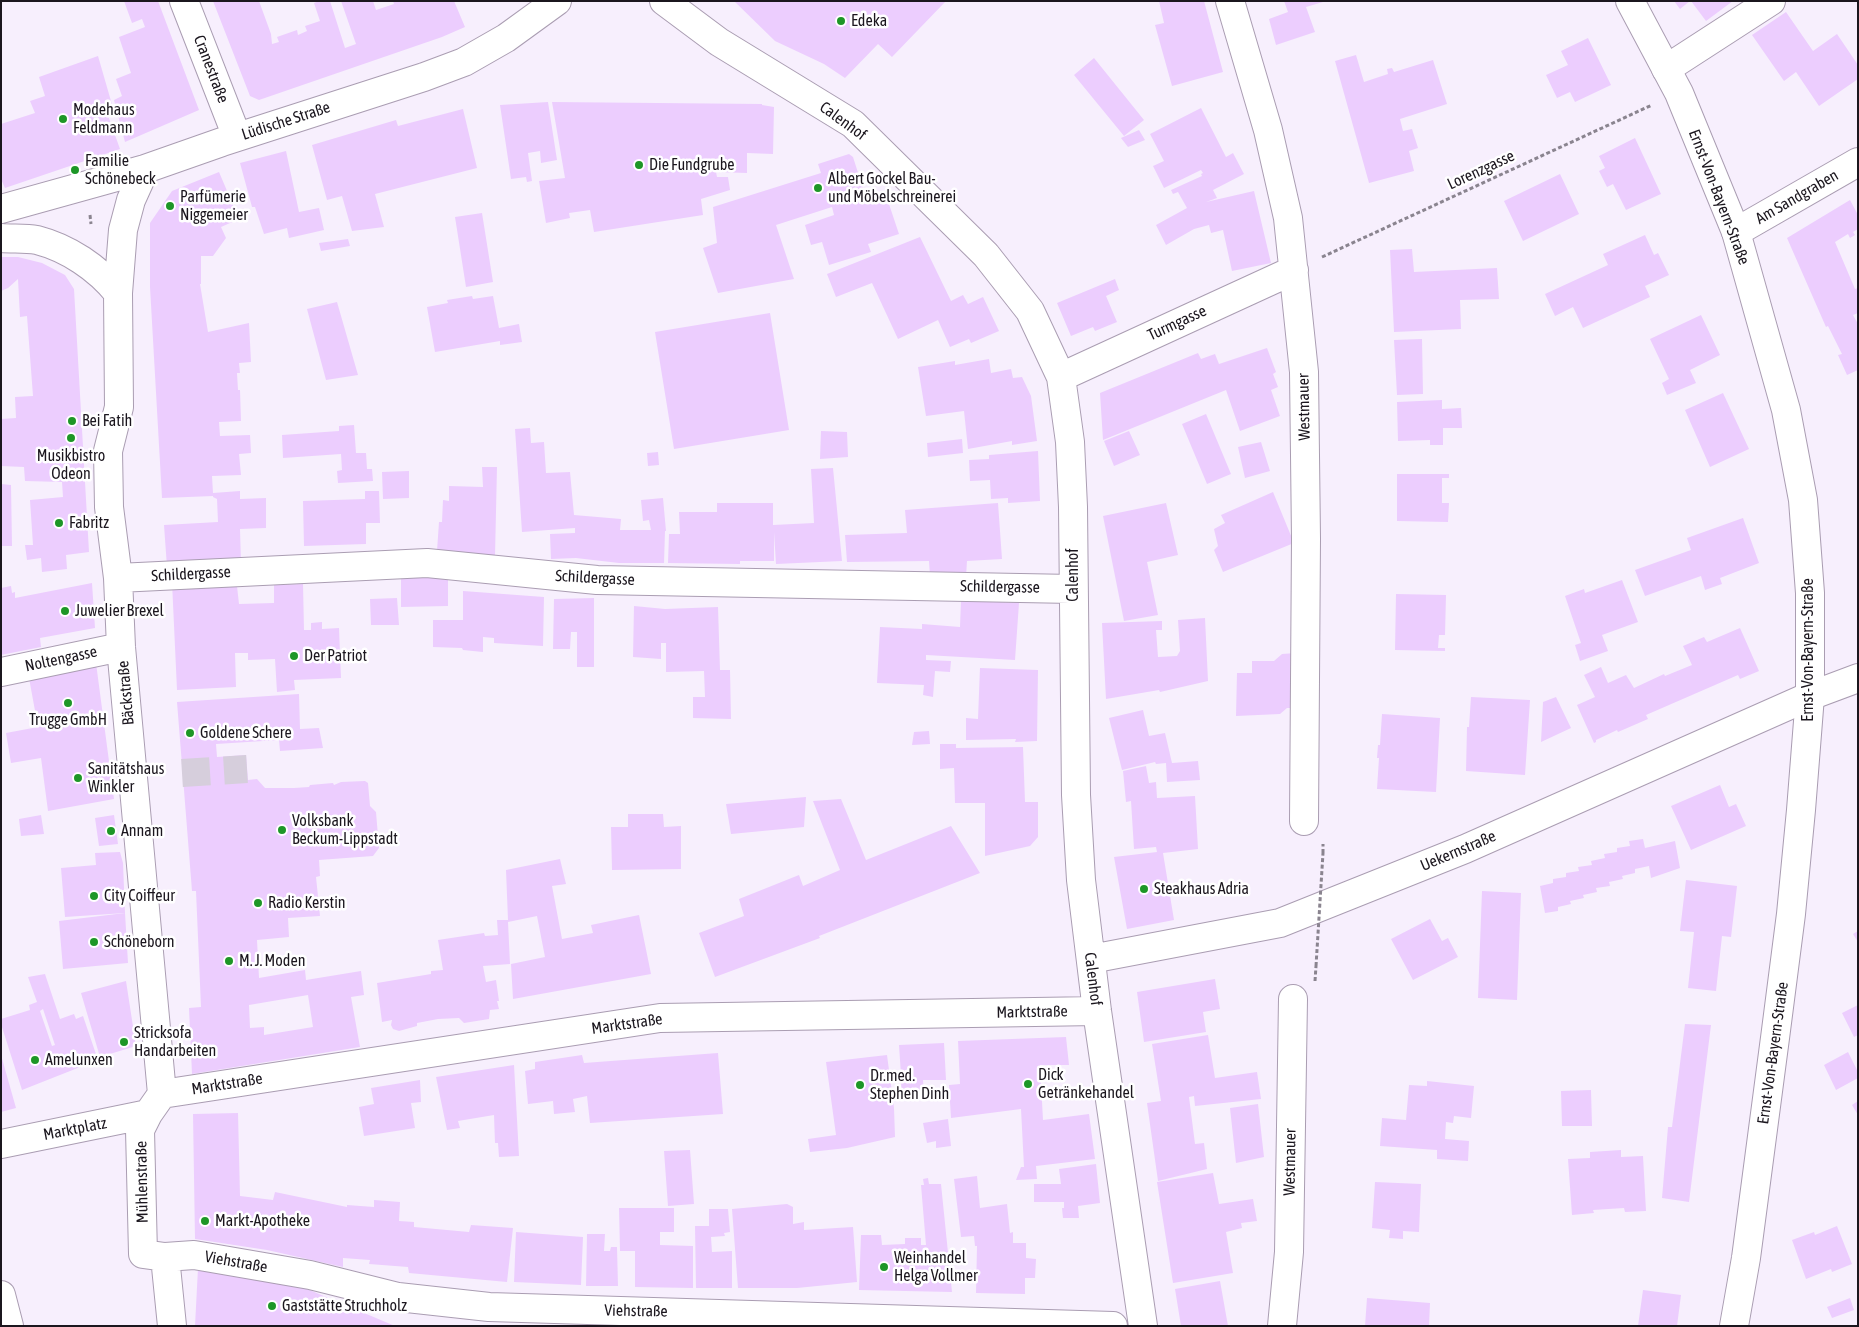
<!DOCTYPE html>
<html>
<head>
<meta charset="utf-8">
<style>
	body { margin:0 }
	#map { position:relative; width:1859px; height:1327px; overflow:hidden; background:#f7effd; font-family:"Asap Condensed",sans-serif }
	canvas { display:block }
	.frame { position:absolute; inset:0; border:2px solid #1b161e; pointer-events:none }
</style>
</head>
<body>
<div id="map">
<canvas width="1859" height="1327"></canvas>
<div class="frame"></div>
</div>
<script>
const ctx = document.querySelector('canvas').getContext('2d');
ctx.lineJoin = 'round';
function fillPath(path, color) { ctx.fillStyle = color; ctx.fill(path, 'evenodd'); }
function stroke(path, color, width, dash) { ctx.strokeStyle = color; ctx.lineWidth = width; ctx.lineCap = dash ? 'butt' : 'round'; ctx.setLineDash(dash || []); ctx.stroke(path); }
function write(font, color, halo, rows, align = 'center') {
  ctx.font = font + ' "Asap Condensed",sans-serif'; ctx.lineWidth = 5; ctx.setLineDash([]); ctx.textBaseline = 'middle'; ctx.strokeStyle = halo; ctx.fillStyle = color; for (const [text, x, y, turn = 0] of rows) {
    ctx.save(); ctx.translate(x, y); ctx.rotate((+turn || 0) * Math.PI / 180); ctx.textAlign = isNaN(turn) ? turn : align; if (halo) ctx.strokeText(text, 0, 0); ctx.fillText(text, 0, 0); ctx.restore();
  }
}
fillPath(new Path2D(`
	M124,1H158L199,110L125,142L114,100L122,96L116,79L131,73L119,37L145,27L142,19L132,23Z
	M213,1H259L271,34L272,44L279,42L277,37L297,30L298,35L307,31L305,26L320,21L314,3L319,1H330L345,48L356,44L341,1H373L376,10L394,4L393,1H454L465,27L442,37L259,100L250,96Z
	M734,1H946L892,57L878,44L845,78L824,64L775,41Z
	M1159,1H1204L1223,72L1172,86L1155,25L1164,23Z
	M1284,1L1323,2L1306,7L1315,32L1276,45L1269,19L1288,12Z
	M1674,1H1690L1680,9Z
	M1691,1H1733L1706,21Z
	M1786,12L1813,51L1837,34L1858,65V79L1819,106L1796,72L1784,81L1752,35Z
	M1588,38L1611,85L1575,102L1570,92L1557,98L1546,75L1568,65L1561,51Z
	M1356,55L1364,82L1388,74L1387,69L1392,68L1394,72L1433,60L1447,104L1400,119L1403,131L1412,129L1418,148L1409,151L1414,171L1369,183L1335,61Z
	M98,56L113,108L106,110L120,149L5,188L1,179V124L35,113L30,101L45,96L39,77Z
	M1094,58L1144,120L1124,136L1074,75Z
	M548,102L557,160L541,163L540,151L528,153L532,181L527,182L526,177L511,179L500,105Z
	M552,102L762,104V105L774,107L773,154L747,153V173L716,172L717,177H728L730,190L701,199L703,215L594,232L590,210L569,213L570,218L546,223L539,181L565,178Z
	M1201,108L1226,157L1233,153L1244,174L1213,190L1217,198L1206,202L1254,191L1271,263L1232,271L1223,230L1211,233L1209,225L1194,229L1166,245L1156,225L1187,208L1178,192L1173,194L1171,190L1202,176L1201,174L1203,173L1201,170L1164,188L1153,166L1164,161L1150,134Z
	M463,109L477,168L375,194L384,227L352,231L342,196L327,200L312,145L396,120L398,126Z
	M1139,130L1145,140L1128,147L1121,138Z
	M1635,138L1661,194L1626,210L1613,184L1607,187L1599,171L1605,168L1599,156Z
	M286,151L299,212L319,208L324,230L289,238L287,228L264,234L255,207H252L240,163Z
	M849,154L853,157L868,204L887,198L899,234L868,244L871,252L829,265L822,242L811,245L805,225L834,215L832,207L776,225L794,279L718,293L703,248L717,243L713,207L821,173L818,164Z
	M219,172L239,219L221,227L226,238L213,256H201V284H200L208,332L249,323L251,362L239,363L240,373H237L238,390H240L241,421L219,422L220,436L250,435L251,453L239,454L241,475L212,476L213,493L240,491V499L266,498V528L240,529L241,563L167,567L164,525L218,522L217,499L213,497V496L162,498L150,287V223L172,191Z
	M1560,174L1579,214L1523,241L1504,201Z
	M1850,200L1858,215V229L1853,232L1855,235L1850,238L1848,234L1835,242L1855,289L1858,288V313L1853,315L1858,324V370L1847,375L1838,355L1842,354L1828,326L1826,327L1787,238Z
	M482,213L493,282L466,287L455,217Z
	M1645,235L1654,255L1658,253L1669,275L1645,286L1650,297L1583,328L1573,307L1555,316L1545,294L1608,265L1603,254Z
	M920,237L951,301L963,295L968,304L983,297L999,331L971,343L969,339L950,347L938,320L898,339L872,283L836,297L827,274Z
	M348,239L350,246L321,251L319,243Z
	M1412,249L1414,272L1497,268L1499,299L1460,300L1461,329L1394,332L1390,250Z
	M1,257H18L42,263L65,275L74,289L89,552L66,555L67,569L42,572L41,558L27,560L25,545H33L30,500L63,497L62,482L25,481L24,467L1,466V419L16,418L15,397L33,396L27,316L20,317L18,279L8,288L1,291Z
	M1115,279L1119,290L1106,296L1117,322L1095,331L1093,327L1071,336L1057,303Z
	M472,296L473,299L493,296L499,328L519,324L522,342L500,345V341L435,352L427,307L448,303L447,300Z
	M337,302L358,375L326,380L307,309Z
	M770,313L789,430L674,449L655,332Z
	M1701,315L1720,355L1690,370L1696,383L1667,395L1662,383L1669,379L1650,339Z
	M1422,339L1423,394L1397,395L1394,340Z
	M1267,348L1276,372L1273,374L1278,387L1271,390L1280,416L1240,431L1226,390L1103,440L1100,393L1198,353L1201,359L1215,354L1219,364Z
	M989,359L991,373L1011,369L1013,378L1022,377L1031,396L1037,441L1012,445V441L968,449L964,411L926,416L918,367L955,361V365Z
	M1723,393L1749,449L1710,467L1685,410Z
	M1442,400V409L1461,408L1462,428H1443V445H1430V440L1398,441L1397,402Z
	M1206,414L1231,474L1207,484L1182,424Z
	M354,425L356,453H366L367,469H372L373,481L338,483L337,471L342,470L341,454L283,458L282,435L339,431V426Z
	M530,428L531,443L544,442L546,473L570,472L574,515L621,519L620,530H651L649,520L643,521L641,500L663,498L666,531H665L664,563H619L576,558L551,559L550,534L575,533V528L522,532L515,429Z
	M821,431L847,432L848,457L820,459Z
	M1129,431L1140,455L1114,466L1104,441Z
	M962,439L963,453L928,457L927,443Z
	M1261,442L1270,471L1245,478L1238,447Z
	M1038,451L1040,501L1008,503V498L991,499L990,480L970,481L969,460L989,459V455Z
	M658,452L659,465L648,466L647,453Z
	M482,467H497L495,556L467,555V553L437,551L439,522H442L443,500L449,501V486L483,487Z
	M833,468L842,561L776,564L774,532V561H740V564L668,563L669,534H680L679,512H717V503H773V525L814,523L811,469Z
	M409,471V498L383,499L382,472Z
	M1397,474H1449V478H1442V503H1449L1448,522L1397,521Z
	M1,484L11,485L12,546H1Z
	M365,491H379L380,523H366V544L304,546L303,501L365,499Z
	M1273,492L1294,543L1223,572L1214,550L1218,546L1214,529L1225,523L1221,515Z
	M998,503L1002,559L967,561L966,577L930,576L929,561L847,562L845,535L907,533L905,510Z
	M1166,503L1178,555L1147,562L1158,615L1124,621L1103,516Z
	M1743,518L1759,563L1720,578L1722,584L1705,590L1701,576L1645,596L1635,570L1691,550L1687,538Z
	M448,575V606L401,607V576Z
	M236,577L239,604L274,603V585L303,584L304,630H311V623L322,622V629L339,628L341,678L294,680L295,690L277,692L275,659L248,660V653H235L236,687L177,690L172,582Z
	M1622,580L1638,622L1602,635L1608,651L1580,661L1575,645L1581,643L1565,596L1584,589L1585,593Z
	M92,583L95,628L40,638L41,647L1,655V588L11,586L12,593L15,592V598Z
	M463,591L544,597L543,646L494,643V638L483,637V652L463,650L462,648L433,647V620H463Z
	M1396,594L1446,595L1445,635H1439L1438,648H1445V651L1395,650Z
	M397,598L399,625H371L370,599Z
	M594,598V667H577V632H571L570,649H553L554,599Z
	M961,600L1019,603L1015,660L926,655V660L951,661L950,672L935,671L933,697L923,695L924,685L877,683L880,627L922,629V624L960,627Z
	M634,606L665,609L718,607L720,670H730L731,719L693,718V697H705L704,671L666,672V643H661V659L633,657Z
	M1205,618L1208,681L1160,692L1159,690L1106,699L1102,623L1162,621V630H1156L1158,657L1177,656L1180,651L1178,620Z
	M1740,628L1759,671L1740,679L1738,675L1646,715L1648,719L1618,732L1617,730L1596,740V742L1594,743L1577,705L1595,697L1584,675L1601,667L1608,683L1626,675L1634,688L1664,674L1665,676L1692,665L1683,646L1704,637L1707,642Z
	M1296,653L1297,708H1287L1280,714L1236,716L1237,673H1252V661H1274L1282,654Z
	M96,663L114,799L48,811L41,758L11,763L6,733L38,727L29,678Z
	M980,668L1038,670L1037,741L1015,742L1016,739L966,740V718L978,719Z
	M299,694L300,729L319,728L323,748L280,751L279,740L216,744L217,757L246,755L248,780L257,779L265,788H294L309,787L310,785L333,783L334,785L341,782L365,781L368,783L370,806L376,812L379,848L373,856L319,860L320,876L316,877L320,916L288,918L289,937L257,940L259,978L305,970L306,980L361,971L364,995L351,997L360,1047L192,1074L189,1008L201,1007L196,891H192L177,702ZM308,995L313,1027L264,1035V1027L250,1028L249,1005Z
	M1471,697L1530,700L1525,775L1466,771L1467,727H1469Z
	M1556,697L1571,728L1541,742L1543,702Z
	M1143,710L1149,736L1165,733L1172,763L1198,761L1200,780L1167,782L1166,763L1156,764L1155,762L1122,770L1109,718Z
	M1382,714L1440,718L1436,792L1377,789L1379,758H1377L1378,745H1380Z
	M929,731L930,744L912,745L914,732Z
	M940,744H956V748L1023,747L1025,802H1038V837L1030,846L985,856V803H955L954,768L940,769Z
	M1146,766L1149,783L1156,782L1157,798L1195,796L1198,849L1163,853L1174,920L1127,929L1114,857L1157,852L1156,847L1134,849L1131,801L1126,802L1123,771Z
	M1720,785L1729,807L1736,804L1746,826L1691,850L1671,806Z
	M806,797L804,827L731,834L726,804Z
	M841,799L866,860L951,826L980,873L819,936L820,938L715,977L699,933L744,916L739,899L799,875L803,886L840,870L813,801Z
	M628,814H663L664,827L681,826V869L612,870L611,827H628Z
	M41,815L44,834L21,836L19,819Z
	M114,815L118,844L99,846L95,818Z
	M1643,839L1645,848L1675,841L1680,868L1651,878L1649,866L1635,869V873L1622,876L1623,879L1609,882L1610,886L1596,888L1597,892L1583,895L1584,898L1570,901L1571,904L1558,907V911L1545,913L1540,886L1553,883V879L1566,877V873L1579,871L1578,867L1592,865L1591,861L1605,858L1604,854L1617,852V848L1630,846L1629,841Z
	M120,852L123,863L125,913L65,917L61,868L96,865L95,853Z
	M560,859L566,884L552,886L562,939L593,933L591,925L639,915L651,974L513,999L511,964L545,957L537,916L508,922L510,964L483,966L486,982L496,980L499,1001H497L499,1009L490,1010L489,1019L464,1023L459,1018L438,1019L417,1023V1026L399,1031L393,1029L391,1025L392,1020L382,1022L377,983L431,974V971L443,970L438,940L484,933L485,936L498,935L497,920H508L506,870Z
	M1686,880L1737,886L1731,937L1722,936L1716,991L1688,988L1694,932L1680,931Z
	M1482,891L1521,893L1517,1000L1478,998Z
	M125,913L128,963L63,969L59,921Z
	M1430,919L1442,941L1448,938L1458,957L1413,980L1391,939Z
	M1858,931V942L1853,934Z
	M45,974L60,1019L74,1014L76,1019L83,1016L98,1060L22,1090L1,1024V1019L30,1010L29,1005L37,1002L28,977ZM43,1009L55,1045L52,1046L40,1011Z
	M1215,979L1220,1009L1203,1012L1206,1032L1144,1042L1137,992Z
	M126,981L136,1046L100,1057L81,993Z
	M1858,1005V1035L1854,1037L1842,1013Z
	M1685,1024L1711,1025L1689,1202L1662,1198L1668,1127H1672Z
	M1208,1035L1215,1078L1257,1072L1261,1099L1195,1106L1194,1096L1189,1097L1195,1144L1204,1143L1207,1169L1158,1181L1147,1103L1161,1101L1152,1044Z
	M1066,1037L1069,1065H1040L1043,1120L1089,1114L1095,1159L1036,1166L1037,1179L1016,1180L1021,1167H1024L1021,1109L951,1118L949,1085L960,1084L958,1041Z
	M944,1043L946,1080H923L924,1097L902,1099L901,1081H896L895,1076L901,1075L899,1045Z
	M1848,1052L1858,1072V1078L1836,1090L1824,1065Z
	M718,1053L723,1114L590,1123L587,1096L573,1099L575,1112L554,1114L553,1101L528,1104L525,1071L535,1069V1062L582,1055L584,1063Z
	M1,1055L16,1108L1,1112Z
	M887,1055L894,1108L895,1137L847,1148L810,1152L808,1139L836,1135L826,1062Z
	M514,1065L519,1156L499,1157L498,1143H495L494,1115L458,1121L460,1128L447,1130L436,1077Z
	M420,1080L421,1102L411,1103L415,1128L364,1136L359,1107L374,1104L371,1088Z
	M1427,1081L1474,1086L1471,1118L1454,1116L1453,1123L1446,1122L1445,1139L1469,1141L1468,1161L1437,1159V1150L1380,1146L1382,1118L1406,1120L1409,1085L1427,1086Z
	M1591,1090L1592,1126H1562L1561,1091Z
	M1858,1101V1115L1852,1105Z
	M1258,1104L1264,1157L1236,1163L1230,1108Z
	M238,1113L240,1196L273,1200L275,1192L347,1207V1205L374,1207V1200L400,1202L399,1221L414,1222V1227L469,1232L471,1225L513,1228L507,1282L409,1273L408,1267L369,1264L370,1260L343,1258V1267L267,1250L195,1239L193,1114Z
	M948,1119L951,1146L936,1148V1141L927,1143L923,1123Z
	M690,1150L694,1204L668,1206L664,1151Z
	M1621,1150V1157L1643,1156L1646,1211L1625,1212L1624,1208L1593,1210L1594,1213L1572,1215L1568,1159L1590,1158V1152Z
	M1096,1164L1100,1203L1078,1206L1079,1218H1063L1062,1208H1064V1202H1034V1184H1061L1059,1169Z
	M1213,1173L1219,1204L1253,1199L1257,1221L1241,1223L1242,1228L1226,1232L1233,1273L1173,1283L1157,1182Z
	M977,1176L980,1208L1007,1204L1010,1233L1013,1232V1243H1026V1258L1036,1259L1035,1278H1025V1294L976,1293L977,1246H975L974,1236L961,1237L954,1179Z
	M928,1178L929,1184H941L952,1292L859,1290L861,1235H881L882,1245L905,1244V1238H921V1245H926L921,1185H924L923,1179Z
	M1375,1182L1421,1184L1419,1232L1403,1231V1239L1389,1238L1390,1230L1372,1228Z
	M787,1204L793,1207V1224L804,1222V1230L853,1227L857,1282L797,1288H738L732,1209Z
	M619,1208H674V1232H660V1245L693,1246V1288L635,1287V1251H620Z
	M709,1209H728L730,1232L724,1233L725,1236L711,1237L712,1252L732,1251V1288H696L695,1226H709Z
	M1837,1226L1852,1264L1832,1272L1831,1269L1806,1279L1792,1240L1814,1232L1815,1235Z
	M516,1232L583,1237L581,1285L514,1282Z
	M587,1234H605L604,1251H610L611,1247H617L618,1286H586Z
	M198,1268L300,1286L395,1326H195Z
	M1220,1281L1228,1326H1181L1175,1289Z
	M1643,1290L1681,1295L1677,1326H1638Z
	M1367,1298L1430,1303L1429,1326H1365Z
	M1850,1298L1854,1310L1832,1318L1827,1307Z`), '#eccdfe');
stroke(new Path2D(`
	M182,773L247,769`), '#d6cedc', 28, [28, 14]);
const minor = new Path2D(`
	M184,1L237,137
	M664,1L719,42L853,124L986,255L1030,311L1061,377L1070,442L1073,507L1076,795L1081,880L1097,1011L1143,1326
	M1230,1L1268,130L1288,218L1304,372L1306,539L1304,821
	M1666,69L1771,1
	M145,169L131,200L123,230L118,293L119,407L108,451L109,507L118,578L121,647L162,1094
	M1,209L145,169L222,142L424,77L464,62L506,38L557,1
	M1736,232L1858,162
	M1,238C13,239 25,238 37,240C68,248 98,268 118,293
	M1061,377L1294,270
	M118,578L427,563L597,580L1073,589
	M1,672L121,647
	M1091,959L1280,923L1465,849L1810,696L1858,678
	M162,1094L148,1114L140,1130L143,1254L165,1257L194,1255L310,1275L398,1297L489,1307L1113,1326
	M162,1094L660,1018L1097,1011
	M1,1144L148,1114
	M165,1257L172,1326
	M1,1295L9,1326
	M1282,1326L1289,1252L1293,999`);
const major = new Path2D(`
	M1630,1L1679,93L1736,232L1786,410L1803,500L1810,593V696L1801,810L1791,914L1775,1038L1746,1258L1734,1326`);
stroke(minor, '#aa9db2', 30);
stroke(major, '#aa9db2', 30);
stroke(new Path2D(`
	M90,215L91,224
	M1322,257L1652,105
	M1323,853V844
	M1315,981L1316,966`), '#8a848f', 3, [4, 2.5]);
stroke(minor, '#fff', 28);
stroke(major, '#fff', 28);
stroke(new Path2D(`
	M1316,966L1323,853`), '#8a848f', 3, [4, 2.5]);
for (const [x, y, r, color] of [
	[841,21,5,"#1d9627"],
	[63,119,5,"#1d9627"],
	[639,165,5,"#1d9627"],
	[75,170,5,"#1d9627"],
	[818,188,5,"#1d9627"],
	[170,206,5,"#1d9627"],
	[72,421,5,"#1d9627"],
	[71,438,5,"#1d9627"],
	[59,523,5,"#1d9627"],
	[65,611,5,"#1d9627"],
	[294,656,5,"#1d9627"],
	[68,703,5,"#1d9627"],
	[190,733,5,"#1d9627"],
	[78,778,5,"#1d9627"],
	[282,830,5,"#1d9627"],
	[111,831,5,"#1d9627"],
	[1144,889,5,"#1d9627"],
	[94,896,5,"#1d9627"],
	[258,903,5,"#1d9627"],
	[94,942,5,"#1d9627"],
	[229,961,5,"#1d9627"],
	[124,1042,5,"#1d9627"],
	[35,1060,5,"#1d9627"],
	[1028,1084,5,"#1d9627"],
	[860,1085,5,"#1d9627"],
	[205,1221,5,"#1d9627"],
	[884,1267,5,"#1d9627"],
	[272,1306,5,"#1d9627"]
]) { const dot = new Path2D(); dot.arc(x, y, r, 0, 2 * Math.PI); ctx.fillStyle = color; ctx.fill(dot); stroke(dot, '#fff', 2); }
write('16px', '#1b161e', '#fff', [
	["Edeka",851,21],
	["Modehaus",73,110],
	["Feldmann",73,128],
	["Familie",85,161],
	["Schönebeck",85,179],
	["Die Fundgrube",649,165],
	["Albert Gockel Bau-",828,179],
	["und Möbelschreinerei",828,197],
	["Parfümerie",180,197],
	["Niggemeier",180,215],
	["Bei Fatih",82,421],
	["Musikbistro",71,456,"center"],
	["Odeon",71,474,"center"],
	["Fabritz",69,523],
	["Juwelier Brexel",75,611],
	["Der Patriot",304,656],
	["Trugge GmbH",68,720,"center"],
	["Goldene Schere",200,733],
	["Sanitätshaus",88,769],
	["Winkler",88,787],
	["Volksbank",292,821],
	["Beckum-Lippstadt",292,839],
	["Annam",121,831],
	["Steakhaus Adria",1154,889],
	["City Coiffeur",104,896],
	["Radio Kerstin",268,903],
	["Schöneborn",104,942],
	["M. J. Moden",239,961],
	["Stricksofa",134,1033],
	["Handarbeiten",134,1051],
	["Amelunxen",45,1060],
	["Dick",1038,1075],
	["Getränkehandel",1038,1093],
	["Dr.med.",870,1076],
	["Stephen Dinh",870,1094],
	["Markt-Apotheke",215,1221],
	["Weinhandel",894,1258],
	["Helga Vollmer",894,1276],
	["Gaststätte Struchholz",282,1306]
], 'left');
write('16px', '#1b161e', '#fff', [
	["Cranestraße",211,69,69],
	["Lüdische Straße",286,121,-18],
	["Calenhof",843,121,36],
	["Lorenzgasse",1481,170,-25],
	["Ernst-Von-Bayern-Straße",1719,197,69],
	["Am Sandgraben",1797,197,-30],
	["Turmgasse",1177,323,-25],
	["Westmauer",1304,407,-91],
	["Schildergasse",191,574,-3],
	["Calenhof",1073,575,-90],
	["Schildergasse",595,578,3],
	["Schildergasse",1000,587,1],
	["Ernst-Von-Bayern-Straße",1808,650,-90],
	["Noltengasse",61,659,-12],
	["Bäckstraße",126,693,-95],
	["Uekernstraße",1458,851,-23],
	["Calenhof",1093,979,83],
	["Marktstraße",1032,1012,-1],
	["Marktstraße",627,1024,-8],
	["Ernst-Von-Bayern-Straße",1773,1053,-82],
	["Marktstraße",227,1084,-9],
	["Marktplatz",75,1129,-11],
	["Westmauer",1290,1162,-89],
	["Mühlenstraße",142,1182,-91],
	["Viehstraße",236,1262,10],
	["Viehstraße",636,1311,1]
]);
</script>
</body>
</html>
